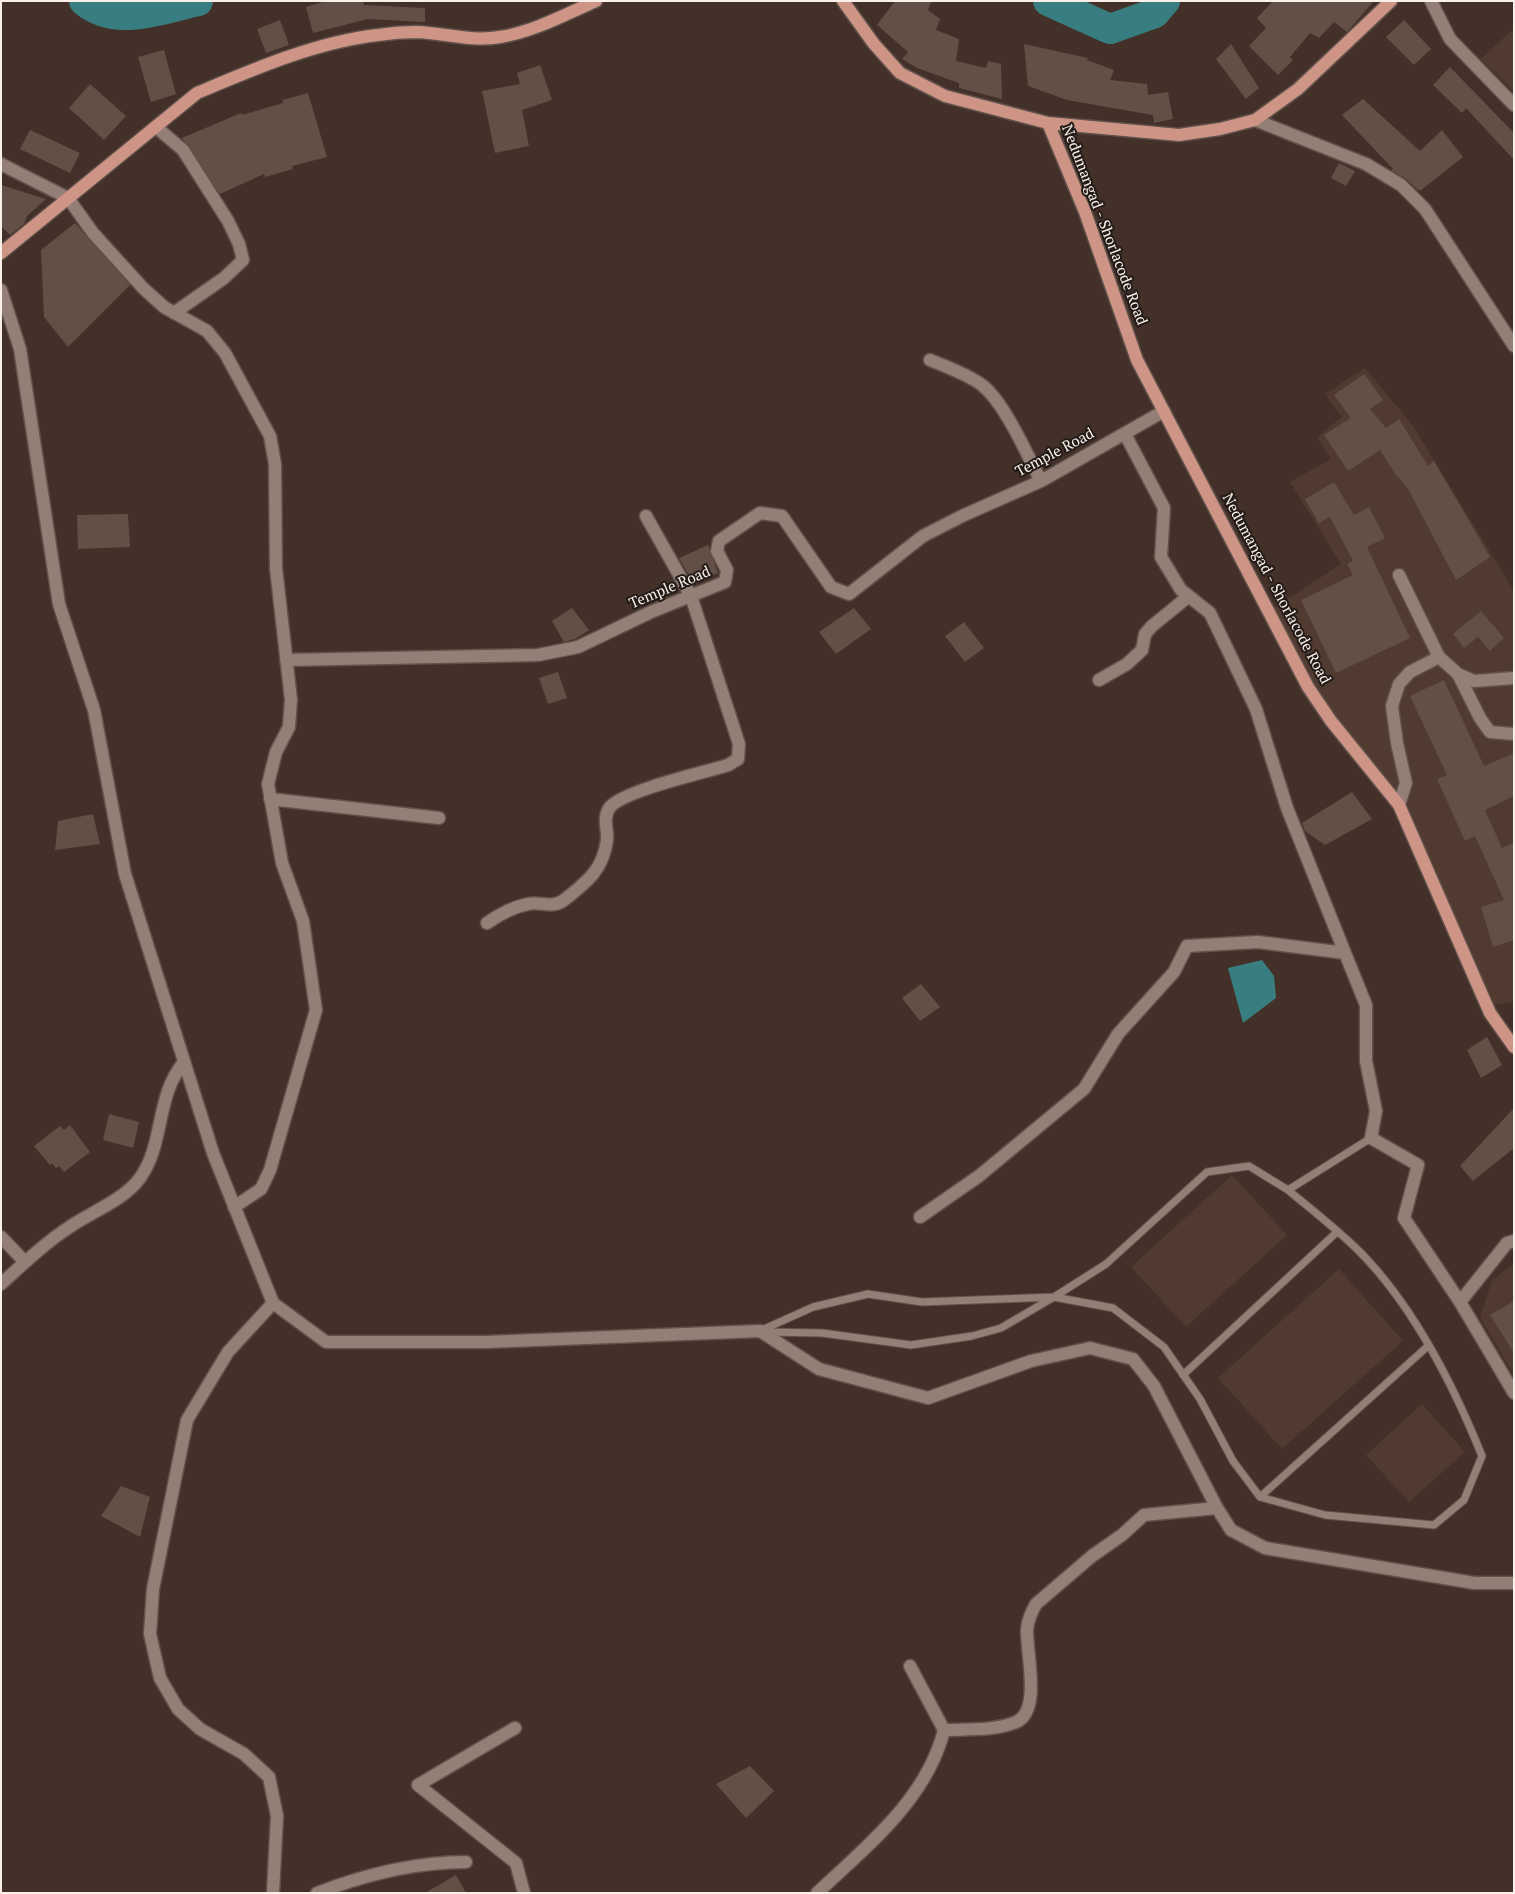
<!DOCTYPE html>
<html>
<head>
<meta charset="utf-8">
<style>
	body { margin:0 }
	#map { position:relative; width:1515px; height:1894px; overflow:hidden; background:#433129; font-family:"PT Serif",serif }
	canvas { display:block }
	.frame { position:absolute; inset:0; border:2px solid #fbefea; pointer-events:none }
</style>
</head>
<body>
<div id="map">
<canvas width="1515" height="1894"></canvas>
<div class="frame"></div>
</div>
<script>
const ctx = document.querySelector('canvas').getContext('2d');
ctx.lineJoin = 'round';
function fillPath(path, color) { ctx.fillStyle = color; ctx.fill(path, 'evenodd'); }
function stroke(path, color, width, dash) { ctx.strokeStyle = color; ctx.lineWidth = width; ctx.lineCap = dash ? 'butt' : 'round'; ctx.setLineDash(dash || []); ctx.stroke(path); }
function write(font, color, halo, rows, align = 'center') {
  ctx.font = font + ' "PT Serif",serif'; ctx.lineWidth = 4; ctx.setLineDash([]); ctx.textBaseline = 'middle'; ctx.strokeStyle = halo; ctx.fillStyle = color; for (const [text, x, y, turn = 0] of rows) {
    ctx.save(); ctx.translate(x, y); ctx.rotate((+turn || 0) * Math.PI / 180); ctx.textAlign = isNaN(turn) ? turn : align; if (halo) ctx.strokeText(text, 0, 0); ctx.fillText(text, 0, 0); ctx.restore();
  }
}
fillPath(new Path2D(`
	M1514,28V91L1481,59Z
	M1365,368L1413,426L1514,591V1002L1494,1005L1395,790L1334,715L1301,661L1274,608L1341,564L1290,482L1331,459L1317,437L1342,417L1325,394Z
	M1232,1175L1287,1235L1186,1327L1131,1267Z
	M1514,1264V1374L1480,1318L1492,1280Z
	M1339,1269L1403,1341L1282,1449L1218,1378Z
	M1422,1404L1465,1452L1409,1502L1366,1455Z`), '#513a2f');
fillPath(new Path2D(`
	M1262,960L1274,976L1276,998L1243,1023L1228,968Z`), '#387d7f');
stroke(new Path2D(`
	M84,1C116,28 161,9 198,1
	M1048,1L1110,29L1155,13L1165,1`), '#387d7f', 30);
fillPath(new Path2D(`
	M326,1H363L364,5L425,8V22L368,19L313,33L306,7Z
	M895,1H932L928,10L940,19L936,30L959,39L956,61L986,68L988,61L1001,64L1002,99L959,88V83L917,68L902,59L908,52L877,25Z
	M1273,1H1374L1347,32L1334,22L1319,38L1310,33L1290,57L1293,60L1278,75L1249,46L1266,28L1257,18Z
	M280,20L289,45L266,53L257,29Z
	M1404,20L1431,49L1414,65L1386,37Z
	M1024,44L1088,58L1087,60L1114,70L1110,80L1147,84L1148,95L1168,92L1173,119L1154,123L1153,115L1067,100L1028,86Z
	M1231,44L1259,88L1246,99L1216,59Z
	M164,50L176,94L151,102L138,57Z
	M540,65L552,100L522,110L529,146L495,153L482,91L520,84L517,73Z
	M1450,67L1514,133V160L1466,108L1462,113L1433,85Z
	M90,84L126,116L104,140L69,108Z
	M308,93L327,157L292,166L293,169L265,177L264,174L220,194L182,138L241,113L242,115L283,103V100Z
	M1363,99L1420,151L1442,130L1463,157L1420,191L1417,189L1405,178L1391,170L1393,169L1342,115Z
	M30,130L80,153L70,173L20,149Z
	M1339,163L1355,171L1346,186L1331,178Z
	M1,185L46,199L27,216L24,224L10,235L1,226Z
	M75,223L130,285L68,347L44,317L41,250Z
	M1364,374L1383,400L1370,409L1386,428L1399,419L1428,466L1434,461L1490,557L1456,580L1407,487L1396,475L1380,450L1348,471L1324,435L1351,418L1334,395Z
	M1334,482L1354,515L1369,507L1385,538L1367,547L1410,638L1336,673L1301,600L1353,575L1347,564L1353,561L1330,517L1319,523L1305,499Z
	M128,514L130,547L78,549L77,515Z
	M708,545L718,573L694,584L679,558Z
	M572,608L589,630L575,639L564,642L552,621Z
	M854,608L871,629L836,654L819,632Z
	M1481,611L1504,638L1490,651L1478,637L1464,648L1453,634Z
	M964,622L984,648L965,662L945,636Z
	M558,672L567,698L548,704L539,678Z
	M1444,680L1484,766L1514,753V796L1485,810L1502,848L1514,843V940L1493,947L1481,907L1504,900L1475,836L1465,841L1437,779L1447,775L1410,696Z
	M1352,792L1372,819L1325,845L1305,831L1302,823Z
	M93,814L100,844L55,850L58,821Z
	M921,984L940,1007L920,1021L902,998Z
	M1487,1037L1502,1065L1481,1078L1467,1050Z
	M1514,1108V1148L1473,1181L1460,1166Z
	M109,1114L139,1122L133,1148L103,1140Z
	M70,1125L90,1152L64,1172L59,1166L56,1168L52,1163L50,1165L34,1146L60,1126L64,1130Z
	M1514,1301V1353L1490,1315Z
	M121,1486L150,1497L140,1537L101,1516Z
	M750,1766L774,1791L746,1818L716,1784Z
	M456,1875L466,1893H425Z`), '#625046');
const service = new Path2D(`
	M762,1330L813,1307L868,1294L922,1302L1054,1297L1106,1264L1207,1172L1249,1166L1288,1190L1371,1138
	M765,1332L822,1333L911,1345L972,1336L1001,1328L1054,1297L1113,1308L1164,1347L1200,1399L1233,1461L1260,1497L1325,1515L1434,1525L1464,1500L1482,1456C1453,1384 1414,1307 1360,1252C1338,1230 1312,1210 1288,1190
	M1183,1375L1337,1232
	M1260,1497L1428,1346`);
const minor = new Path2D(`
	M1255,120L1366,164L1401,185L1425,209L1514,346
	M156,127L183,150L228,221L239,244L243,260L224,278L174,313
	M68,198L93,233L143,288L164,307L207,331L225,353L270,436L275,464L276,568L291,700L289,727L276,752L268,784L282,863L303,921L316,1010L270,1170L261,1189L234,1207
	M1,290L20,349L59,604L94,710L125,874L213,1153L273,1303L326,1342H486L760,1331L819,1369L928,1398L1031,1361L1090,1348L1133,1359L1154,1386L1217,1508L1231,1530L1265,1548L1474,1583H1514
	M930,360C947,367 967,374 982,385C1005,403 1027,455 1041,481
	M1125,434L1164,508L1161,557L1181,590L1210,613L1256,709L1287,808L1345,953
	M1439,657L1458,674L1474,681L1514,678
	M286,660L538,655L578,647L651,612L725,582L727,570L717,551L719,541L760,513L782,516L831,587L849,594L923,536L962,516L1041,481L1164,411
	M1458,674L1480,718L1490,732L1514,734
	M1099,680L1127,664L1142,650L1145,634L1152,626L1189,596
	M270,799L439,818
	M1399,805L1406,783L1397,743L1392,706L1399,684L1410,672L1439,657L1399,575
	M487,923C500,914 512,907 528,904C540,901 553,909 564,900C587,882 603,870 607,840C608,829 602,818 610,807C625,790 703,773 728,765L738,759L739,744L691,596L646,516
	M920,1217L979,1176L1084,1089L1118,1034L1174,972L1187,946L1258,942L1345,953L1366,1005V1061L1376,1111L1371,1138L1418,1165L1404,1218L1460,1302
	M1,1237L25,1262
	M1514,1241L1507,1243L1460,1302L1514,1393
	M1,1284C23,1264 46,1242 71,1226C93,1211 124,1200 140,1178C165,1143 155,1097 184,1062
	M515,1728L418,1785L516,1863L524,1893
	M944,1730C966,1729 995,1731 1016,1722C1042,1711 1026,1652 1027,1629C1028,1619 1032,1611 1036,1604L1092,1556L1122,1535L1144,1515L1217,1508
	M273,1893L277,1816L269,1777L244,1754L200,1729L178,1709L160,1678L150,1634L153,1589L187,1420L228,1352L273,1303
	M317,1893C364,1875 415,1862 466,1862
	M817,1893C866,1847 927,1799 944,1730L910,1666`);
const secondary = new Path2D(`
	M1431,1L1450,39L1514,105
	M1,164L68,198`);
const primary = new Path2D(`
	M843,1L874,44L900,73L945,96L1048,123L1179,135L1220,129L1255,120L1298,89L1391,1
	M1048,123L1085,212L1137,360L1308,687L1331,721L1399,805L1490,1013L1514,1047
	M1,253L197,93C254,69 316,42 378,35C391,33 404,32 416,32C445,33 471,42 500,37C533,32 566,14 596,1`);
stroke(service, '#60514a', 9);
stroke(minor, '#60514a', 15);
stroke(secondary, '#60514a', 15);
stroke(primary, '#60514a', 15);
stroke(service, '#947f76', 7);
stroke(minor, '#947f76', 12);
stroke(secondary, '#947f76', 12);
stroke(primary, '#ce9587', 12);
write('15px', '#fbefea', '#231b17', [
	["Nedumangad - Shorlacode Road",1104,225,69],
	["Temple Road",1055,453,-28],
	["Temple Road",670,588,-23],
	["Nedumangad - Shorlacode Road",1276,589,62]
]);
</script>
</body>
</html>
